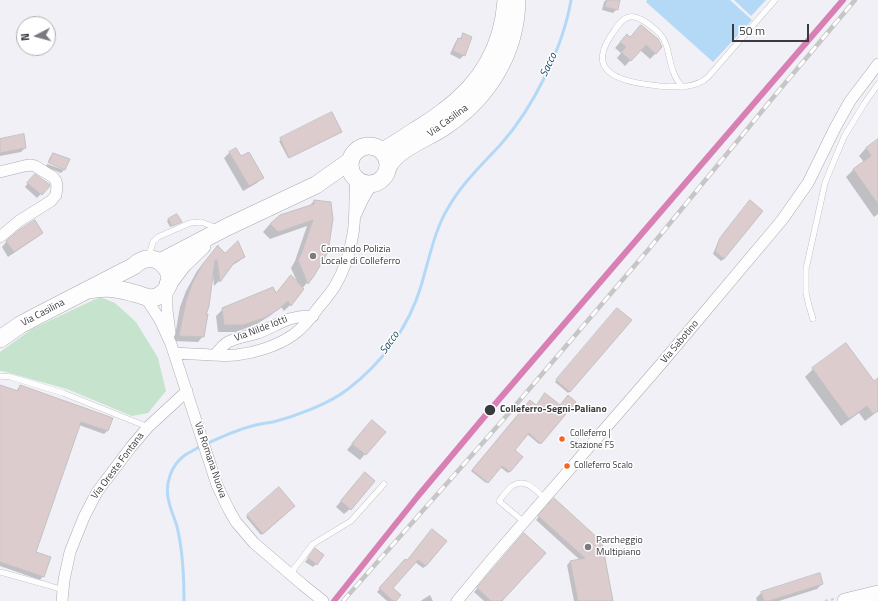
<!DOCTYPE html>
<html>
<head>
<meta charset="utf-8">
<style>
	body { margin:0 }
	#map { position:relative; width:878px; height:601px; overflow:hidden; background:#f0f0f6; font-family:"Titillium Web",sans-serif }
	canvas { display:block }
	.north { position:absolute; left:16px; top:16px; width:40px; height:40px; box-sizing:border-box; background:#fff; border:1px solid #b1b1b2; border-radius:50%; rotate:264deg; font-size:11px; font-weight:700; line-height:16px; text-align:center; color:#3b3b3f }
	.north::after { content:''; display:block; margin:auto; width:14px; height:18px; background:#7a7a7f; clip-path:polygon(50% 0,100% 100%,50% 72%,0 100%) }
	.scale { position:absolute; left:732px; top:24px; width:77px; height:18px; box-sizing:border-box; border:2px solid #3b3b3f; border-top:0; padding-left:5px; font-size:12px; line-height:14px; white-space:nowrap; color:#3b3b3f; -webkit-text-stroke:3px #fff; paint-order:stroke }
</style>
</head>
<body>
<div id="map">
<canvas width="878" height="601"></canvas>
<div class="north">N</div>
<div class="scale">50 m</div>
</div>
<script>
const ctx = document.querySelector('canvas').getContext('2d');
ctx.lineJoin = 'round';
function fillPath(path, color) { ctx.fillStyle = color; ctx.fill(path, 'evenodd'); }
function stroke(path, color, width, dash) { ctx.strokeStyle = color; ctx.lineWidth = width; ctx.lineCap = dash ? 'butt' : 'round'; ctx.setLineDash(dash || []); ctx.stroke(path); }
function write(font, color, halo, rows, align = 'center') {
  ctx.font = font + ' "Titillium Web",sans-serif'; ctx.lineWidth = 3; ctx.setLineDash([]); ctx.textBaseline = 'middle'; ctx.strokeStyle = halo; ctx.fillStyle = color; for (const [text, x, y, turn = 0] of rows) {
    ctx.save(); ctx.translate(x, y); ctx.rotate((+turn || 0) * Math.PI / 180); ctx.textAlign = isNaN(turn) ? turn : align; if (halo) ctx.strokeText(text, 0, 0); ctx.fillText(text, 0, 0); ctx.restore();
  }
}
fillPath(new Path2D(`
	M100,297L115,303L136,322L158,358L166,391L148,413L132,416L67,389L2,371H0V352L32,329Z`), '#c6e3cd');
fillPath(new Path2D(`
	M647,0H730L752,20L713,62L646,2Z
	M734,0H766L751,16Z`), '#b4d9f7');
fillPath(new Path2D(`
	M606,0H613L617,9L613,13L602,10L604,2Z
	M636,31L656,53L650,59L640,50L625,66L617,58L621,53L615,48L621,41L630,38Z
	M463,34L464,55L460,59L450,54L455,43L458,39L459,40Z
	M332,114L339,133L288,158L279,141Z
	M0,140L25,148L21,152L0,156Z
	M878,140V214L874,217L846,177L853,170L864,162L859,156L866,148Z
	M229,153L241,158L262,178L257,183L243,191L224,158Z
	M53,154L68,160L64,170V169L48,162L50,157Z
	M47,164L64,170L61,173L46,167Z
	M31,179L49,185L37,198L25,187Z
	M314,201L313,275L302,289L290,305L284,311L281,307L271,315L257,324L236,332H218L216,316L223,309L275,294L291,277L298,284L291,268L295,261L307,226L270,239L263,232L270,224L308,207Z
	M748,204L724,259L721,261L713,254L718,242Z
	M169,219L180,222L170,227L167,221Z
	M42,233L36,238L8,257L2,247L7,241Z
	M217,247L225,254L244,257L238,262L229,267L219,281L214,286L213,275L204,316L203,336L198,342L174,341L180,307L186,291L197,271Z
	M617,309L631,320L568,393L555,382Z
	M846,345L874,383L878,380V411L865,421L859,413L841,426L805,377L813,369Z
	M0,386L16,391L20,386L108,430L104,434L79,425L35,552L43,576L40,580L0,566Z
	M530,401L536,406L560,407L574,402L539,444L527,434L513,450L521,457L508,473L500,467L486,483L471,471Z
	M366,427L384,432L360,460L347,450Z
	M359,479L350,509L344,514L336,507Z
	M279,488L294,506L261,535L246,517Z
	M550,503L612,601H574L567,565L570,562L580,560L536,520Z
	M433,530L426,566L423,568L415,562L392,588L395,601H387L377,592L403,562L407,561Z
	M520,538L500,601H484L474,592Z
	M312,553L316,564L313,567L305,562Z
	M819,574L822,584L817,589L779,601H757L756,598L761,593Z
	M430,595L433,601H421L422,600Z`), '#0003');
stroke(new Path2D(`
	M206,444C221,437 236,430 252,426C259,424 266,423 273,422C296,416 329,404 348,389C382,363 409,327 421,286C429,260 434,231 448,208C462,183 482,165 501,144C533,108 563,48 571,0
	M184,601C184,578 183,554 178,531C176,520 171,512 169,502C164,485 171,465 185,455C190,452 196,449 201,446`), '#b4d9f7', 3);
const building = new Path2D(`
	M607,0H620L618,10L605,7Z
	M641,25L658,39L662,47L656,54L646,45L631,61L621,52L626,47L620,42L627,34L630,37Z
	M463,33L472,37L465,56L453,51L458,38L461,39Z
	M332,112L342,132L289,158L280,138Z
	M24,134L26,148L0,153V139Z
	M878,139V204L853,169L871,156L866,148Z
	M236,148L241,156L249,152L264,178L249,186L229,152Z
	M53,153L70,159L65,170L49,163Z
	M35,174L49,184L50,186L42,195L27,183Z
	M314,200L331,202L333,219L328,252L314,276L308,284L298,260L302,252L313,220L278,232L270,224L280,215L314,204Z
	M750,200L763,211L724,259L715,251L720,238Z
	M177,214L182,222L172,226L168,219Z
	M35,220L43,233L14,252L6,241L19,230Z
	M238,241L245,257L234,263L220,282L217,260H215L209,306L206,315L208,314L204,337L179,336L186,301L192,284L202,265L218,245V246L225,253Z
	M291,275L304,289L291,306L288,301L279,309L264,318L243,325H224L222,308L273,287L276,293Z
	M617,308L632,320L570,392L556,380Z
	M846,343L874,381L878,378V411L873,414L867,406L849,419L812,368Z
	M0,385L18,391L20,385L113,418L108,431L81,422L36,552L51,557L44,577L0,562Z
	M545,393L560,405L568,395L576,402L541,444L529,433L515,450L523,457L510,472L502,466L488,483L472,470L530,400L536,405Z
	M372,420L386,432L366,455L352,444Z
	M365,472L375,481L351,510L341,501Z
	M279,487L295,506L263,534L247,515Z
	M554,498L602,542L613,601H578L570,561L585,558L538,516Z
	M432,529L447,541L426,566L418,560L393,588L401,595L396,601H393L379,588L405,559L407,560Z
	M524,533L546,553L502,601H491L477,588Z
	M315,548L324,555L317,565L308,558Z
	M820,573L823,584L769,601H764L761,592Z`);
fillPath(building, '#dcccce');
stroke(building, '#c3c1c3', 1);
const lane = new Path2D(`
	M682,87C678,82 675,77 673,71C668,58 669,44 660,34C653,27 639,15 629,17C621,19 616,28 612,34C608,40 604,46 603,53C597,80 641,84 659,86C675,87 695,89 708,77L775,0
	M149,256L153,242L158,237L190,223L201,222L217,228
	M813,319L809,306L806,293V269L825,183L831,168L844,137L864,104L878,84
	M0,376L11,377L63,393L148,427
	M524,522L499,501C503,496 507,490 512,486C525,477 536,490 545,499
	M0,572L47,585L63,590
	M290,574L313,544L351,521L384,484`);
const street = new Path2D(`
	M0,172L24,166L30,165L35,166L53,177L56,181L57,186L56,195L51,201L19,221L0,237
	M356,214C360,205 366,190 373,185
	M167,288V310L170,333
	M146,298L160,320L171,344L217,485L229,510L236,522L254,543L303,585L323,601
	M175,353C187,354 199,354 211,355C219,355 227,356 236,355C255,353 277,346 293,335C303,328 311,318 318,308C324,301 330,294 335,286C344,271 350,252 353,234C356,216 354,198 356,180
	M215,355C219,350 223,345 228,342C237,337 248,336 258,333C279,325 288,315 313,316
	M62,601L64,580L70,552L84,517L97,492L131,447L148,427L187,391
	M457,601L492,559L661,364L782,220L808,183L835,128L850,101L878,64`);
const secondary = new Path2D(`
	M845,601L878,593`);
const primary = new Path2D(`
	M350 165a19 19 0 1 1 38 0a19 19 0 1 1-38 0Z
	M382,151C394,145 405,137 416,130C426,124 435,118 444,111C481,84 503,47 506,0
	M389,165C400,148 425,139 441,129C487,100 516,54 517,0
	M160,262L227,227L316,185L350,161
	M168,284L183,264L202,246
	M0,339L20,325L35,317L134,266C156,244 185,278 160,295C152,301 145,296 137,294C130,292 122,290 115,289C106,287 97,289 87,290`);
stroke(lane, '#ababb0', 6);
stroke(street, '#ababb0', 12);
stroke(secondary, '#ababb0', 16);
stroke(primary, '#ababb0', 18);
stroke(new Path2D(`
	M825,601L834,599`), '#d0d0d4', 2, [3, 3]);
stroke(lane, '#fdfdfe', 5.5);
stroke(street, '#fdfdfe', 11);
stroke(secondary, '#fdfdfe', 15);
stroke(primary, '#fdfdfe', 17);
const rail = new Path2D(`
	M343,601L502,421L648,250L776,94L855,0`);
stroke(rail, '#c6c6c6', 4.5);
stroke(rail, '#fff', 3, [9]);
stroke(new Path2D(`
	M334,601L418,496L490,410L843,0`), '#d880b4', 6);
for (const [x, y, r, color] of [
	[313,256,4,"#7a7a7f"],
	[490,410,6,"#3b3b3f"],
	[562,439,3.5,"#f26522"],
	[567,466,3.5,"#f26522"],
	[588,547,4,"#7a7a7f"]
]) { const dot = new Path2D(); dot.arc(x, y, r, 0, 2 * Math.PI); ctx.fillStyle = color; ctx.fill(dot); stroke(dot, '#fff', 1.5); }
write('9px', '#3b3b3f', '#fff', [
	["Colleferro |",570,434],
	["Stazione FS",570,446],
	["Colleferro Scalo",574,466]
], 'left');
write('10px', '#3b3b3f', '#fff', [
	["Via Casilina",448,121,-36],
	["Via Casilina",43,313,-28],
	["Via Nilde Iotti",261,329,-21],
	["Via Sabotino",680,342,-50],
	["Via Romana Nuova",210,460,71],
	["Via Oreste Fontana",118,466,-53]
]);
write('10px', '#3b3b3f', '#fff', [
	["Comando Polizia",321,250],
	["Locale di Colleferro",321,262],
	["Parcheggio",596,541],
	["Multipiano",596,553]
], 'left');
write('bold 10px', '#3b3b3f', '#fff', [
	["Colleferro-Segni-Paliano",500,410]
], 'left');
write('italic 11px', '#154868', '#fff', [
	["Sacco",549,65,-65],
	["Sacco",390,343,-55]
]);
</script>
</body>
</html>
